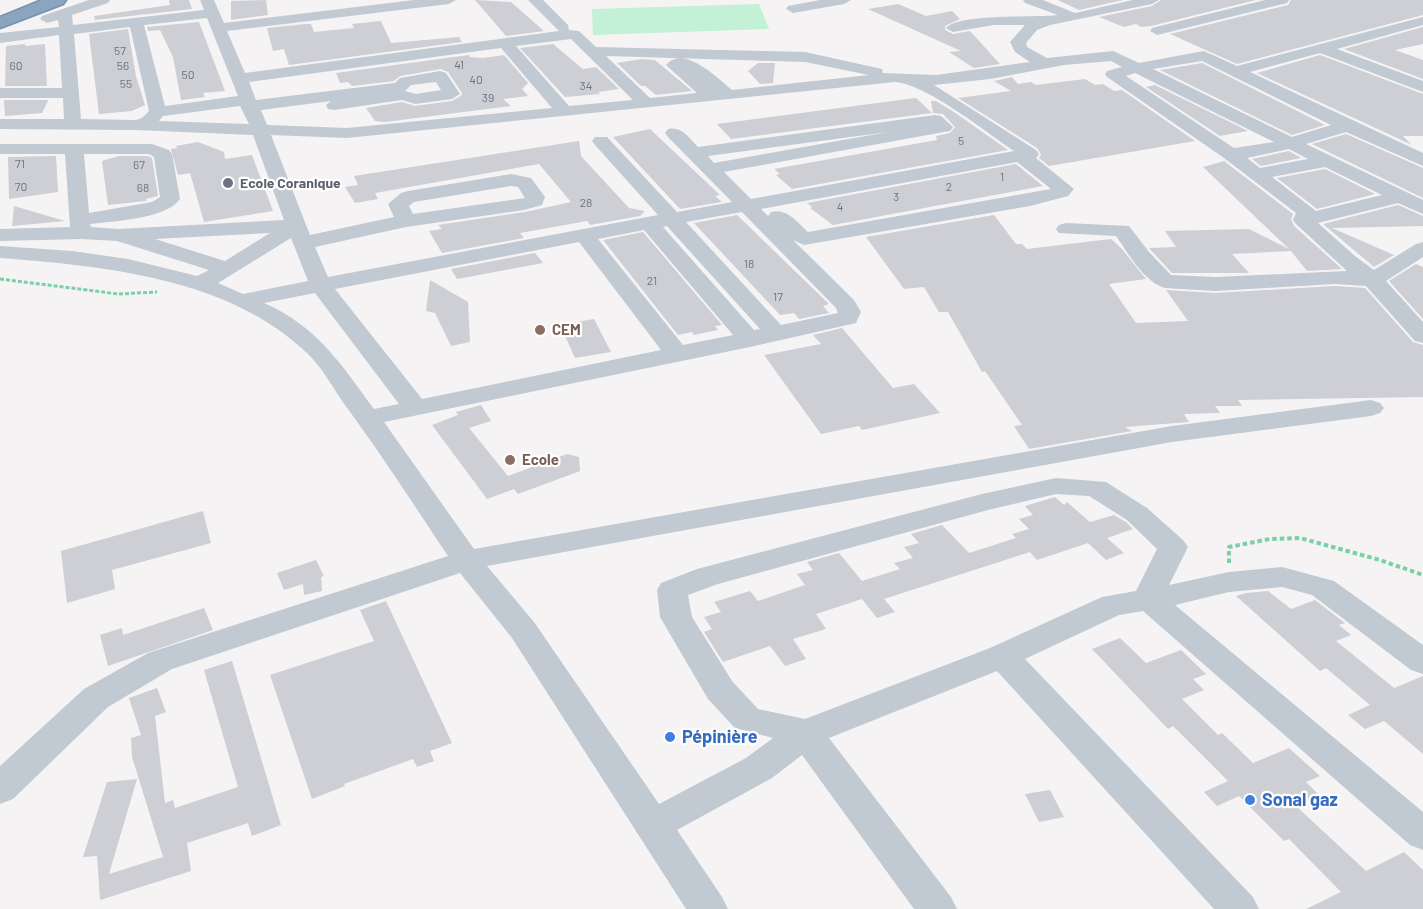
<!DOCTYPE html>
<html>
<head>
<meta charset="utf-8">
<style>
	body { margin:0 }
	canvas { display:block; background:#f5f3f3 }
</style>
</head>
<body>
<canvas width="1423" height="909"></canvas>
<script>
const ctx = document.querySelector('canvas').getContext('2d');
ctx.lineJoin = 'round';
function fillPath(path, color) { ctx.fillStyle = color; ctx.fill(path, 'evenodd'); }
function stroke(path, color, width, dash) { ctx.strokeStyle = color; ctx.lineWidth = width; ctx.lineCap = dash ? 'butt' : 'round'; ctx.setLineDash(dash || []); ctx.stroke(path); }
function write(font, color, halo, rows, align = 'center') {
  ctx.font = font + ' Barlow,sans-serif'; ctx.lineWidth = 4.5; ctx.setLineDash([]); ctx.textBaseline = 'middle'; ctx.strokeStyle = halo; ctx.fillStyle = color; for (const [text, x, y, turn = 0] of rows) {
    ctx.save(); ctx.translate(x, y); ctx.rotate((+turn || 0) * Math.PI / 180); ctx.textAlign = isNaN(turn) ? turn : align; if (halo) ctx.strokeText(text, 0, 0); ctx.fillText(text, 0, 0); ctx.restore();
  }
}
fillPath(new Path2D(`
	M759,4L769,29L593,35L592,9Z`), '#c3f1d5');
fillPath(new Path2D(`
	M169,0H189L192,9L95,20L94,16L170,5Z
	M266,0L268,15L231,20V1Z
	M475,0L511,2L544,31L506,36Z
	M1058,0H1123L1079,10Z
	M1161,0H1256L1151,26L1141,27L1136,24L1124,27L1099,17L1152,6Z
	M1291,0H1423V15L1237,64L1170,34L1288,5Z
	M898,4L926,16L952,11L960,19L945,26V30L953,34L970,31L1000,64L974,68L949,52L961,51L868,9Z
	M381,21L391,43L459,37L462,42L289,65L284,49L273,51L267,28L306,24H311L314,32L354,28L352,24Z
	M199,22L225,91L203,93L205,97L181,100L173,57L160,30L148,31L147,27Z
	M1423,27V44L1395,50L1423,60V79L1344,49Z
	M128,29L136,76L145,105L132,111L99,114L89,34Z
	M25,44V46L45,44L47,86H5L6,46Z
	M553,44L583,69L596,67L619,89L598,92L600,94L565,97L520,48Z
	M469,55L470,57L483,58L504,55L528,83L522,89L528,96L503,99L511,106L385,122L375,121L366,108L402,102L415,106L452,101L461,96L462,93L448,72L441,69L400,76L394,81L352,86L348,82L340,83L336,73Z
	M1320,55L1423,94V136H1403L1412,145L1257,73Z
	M642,59L655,60L692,91L656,95L645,86H641L617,63Z
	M758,63H775L773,83L760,84L748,71Z
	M1202,63L1325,125L1292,135L1160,70Z
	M1012,77L1018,84L1031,82L1036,85L1085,79L1095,85L1103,84L1114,91L1122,90L1195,141L1049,166L1039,158L1041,154L1037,148L958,98L1011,91L994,81Z
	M1155,85L1248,131L1220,136L1146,87Z
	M916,98L932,113L731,139L717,124Z
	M4,100H48V101L42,113L5,116Z
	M931,101H936L954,112L1008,150L792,189L776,175L780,174L774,169L937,140L936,136L950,133L955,127L943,114L933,113Z
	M650,129L720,195L715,196L722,202L680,209L613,137Z
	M1346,134L1423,168V198L1312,144Z
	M579,141L581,156L629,208L645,211L640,216L590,225L587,221L531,231L520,233L524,238L442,253L429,231L442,229L438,225L525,212L571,202L539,164L375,193L378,199L355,203L345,187L358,185L354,176Z
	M198,142L224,152L225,159L252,155L273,211L204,222L190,173L178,175L171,149L177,148L176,146Z
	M1289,151L1301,158L1261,166L1252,159Z
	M56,156L58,192L9,199L8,157Z
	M119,156H148L152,158L158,196L146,199V201L108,205L102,161Z
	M1224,161L1293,214L1291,219L1294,226L1342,269L1307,271L1291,251L1232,254L1249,273H1172L1149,248L1176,247L1165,231L1249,229L1289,249L1203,167Z
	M1016,164L1043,186L833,225L810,208L812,207L807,203Z
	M1325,169L1375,194L1317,209L1277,178Z
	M1398,205L1423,216V226L1332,228L1394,255L1374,267L1323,224Z
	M14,206L65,221L12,226Z
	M737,215L829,304L823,306L829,313L799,319L794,313L780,315L694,223Z
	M994,215L1016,244H1022L1027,249L1111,239L1121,248L1146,279L1109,284L1136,323L1188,321L1166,290L1215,293L1335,286L1365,288L1413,342L1423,345V397L1238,400L1242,406H1215L1220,413L1184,414L1189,422L1125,427L1132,431L1029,449L1014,426L1022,425L985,371L982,372L948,312H939L924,287L904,289L866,237Z
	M643,232L722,325L715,326L718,330L694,335L692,332L678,335L603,240Z
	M535,253L543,263L457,279L451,269Z
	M1416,264L1423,267V319L1389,281Z
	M430,280L468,302L470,342L451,346L435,313L426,311Z
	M594,319L611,352L575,358L560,325Z
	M842,328L893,388L914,384L940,413L862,430L859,426L821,434L764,355L821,344L813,335Z
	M481,405L491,421L469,428L508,476L567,454L579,457L580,471L518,494L514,489L487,499L432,425L458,415L456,412Z
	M1055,497L1064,505L1067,502L1090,522L1114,515L1126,522L1133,529L1107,538L1124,553L1106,560L1088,543L1037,560L1030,552L884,599L895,612L877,618L862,599L816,614L826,629L793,639L806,659L785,666L770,646L723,662L704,632L712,629L704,617L721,612L714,602L750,591L758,601L805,585L797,574L813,570L807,562L839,553L862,581L900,569L894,563L913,558L904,547L919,543L911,534L942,525L969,553L1016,538L1012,534L1029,529L1019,519L1033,515L1025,506Z
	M203,511L211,543L112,570L115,589L67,603L61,551Z
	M316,560L324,576L321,577L322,591L304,595L303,584L284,590L277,573Z
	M1268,591L1291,609L1315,600L1345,623L1339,625L1351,635L1336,641L1394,688L1423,676V754L1384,721L1365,729L1348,715L1370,705L1326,668L1320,671L1236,596L1246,593Z
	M386,601L452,743L430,751L434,761L417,767L413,759L344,784L345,786L312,799L270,675L374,641L360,610Z
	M204,608L213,630L108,666L100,635L122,628L123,635Z
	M1120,638L1146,663L1181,650L1206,674L1193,679L1204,690L1182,699L1218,735L1222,733L1253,763L1289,748L1320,776L1306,782L1319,795L1296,806L1366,871L1404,852L1423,870V909H1306L1341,892L1289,839L1284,841L1239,796L1217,806L1204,792L1228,781L1173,726L1168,729L1092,649Z
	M232,661L281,825L252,836L248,823L187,843L191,871L100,900L97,856L83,857L107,782L137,779L109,874L163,857L132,757L131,738L141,735L129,698L157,688L166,712L155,716L165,803L173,800L175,808L238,787L204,670Z
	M1050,790L1064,817L1039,822L1025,794Z`), '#cdcfd5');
const highway = new Path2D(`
	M42,0H66L63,4L0,28V17Z`);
stroke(highway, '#7690ad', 3);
stroke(new Path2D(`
	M0,279L118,294L157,292`), '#7ad0a6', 3, [4, 2]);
stroke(new Path2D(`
	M1229,563V547L1270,539L1300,538L1380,560L1423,575`), '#7ad0a6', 4, [4.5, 3]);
fillPath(new Path2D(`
	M89,0H110L108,3L72,15L73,25L204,10L200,0H214L224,23L414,0H456L449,4L227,31L245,73L559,31L528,0H543L568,25L569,30L579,31L596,47L805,52L882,69L883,73L936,75L1030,62L1015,52L1010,42L1025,25H994L953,32L946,28C960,13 1035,18 1058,15L1025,3L1023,0H1043L1075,13L1133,0H1159L1152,4L1050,25L1037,30L1026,43L1027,47L1047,58L1113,51L1139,63L1204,51L1237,66L1423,17V25L1337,49L1423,81V92L1320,53L1250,72L1423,153V166L1346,132L1306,144L1423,200V214L1398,203L1318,223L1355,256L1374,270L1416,244L1423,242V257L1386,281L1423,322V343L1415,341L1366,286L1335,284L1215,291L1165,288C1144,282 1128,253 1116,236L1059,233L1056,229L1059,225L1066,223L1129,226L1149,252L1171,275L1215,277L1347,271L1296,224L1293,220L1296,213L1224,158L1107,77L1105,74L1107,71L1122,67L1111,61L1064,65L990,79L934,85L1036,150L1039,154L1036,158L1074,189L1068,196L1030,206L804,245L793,240L854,300L861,312L856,323L750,347L384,422L474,549L1172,426L1371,400L1380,403L1384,408L1380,413L1371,416L1172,442L487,566L534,622L659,804L746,758L773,738L735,728L708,699L660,617L657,590L661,583L697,569L982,494L1056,478L1106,482L1147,508L1183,540L1188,547L1169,585L1229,572L1282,567L1334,581L1423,645V674L1411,670L1312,595L1282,587L1229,592L1175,605L1423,812V850L1410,845L1143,611L1119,615L1025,659L1253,897L1259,909H1214L997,671L829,738L951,897L957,909H914L802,755L772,778L677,830L722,897L728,909H686L512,638L460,573L172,669L108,707L13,799L0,804V766L84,689L148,653L448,556C414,505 381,454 345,405C333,388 322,367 307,353C229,278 104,266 0,258V246L72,251L128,259L197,276L209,270L117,241L81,239L0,241V229L70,227L65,154H0V144H152L169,150L172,154L180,199C166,219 114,221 90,224L91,227L119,229L284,220L253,135L136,130L0,129V119H64L63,98H0V88H62L59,35L0,43V33L59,27L58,20L47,23L40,19L42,16ZM207,18L238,96L165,106L144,25ZM130,27L149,111L142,118L136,120L81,119L74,34ZM571,39L633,100L569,106L516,46ZM501,48L552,108L347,128L267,125L261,110L331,101L326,105L328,109L334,110L402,100L415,104L452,99L460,94L446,73L440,71L400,78L395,83L256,100L249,82ZM606,56L805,62L869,75L732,90C717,78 684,44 666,65L697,93L650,98ZM1202,61L1331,125L1292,137L1153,69ZM1135,73L1274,142L1234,148L1126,76ZM436,82L441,90L416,94L405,91L411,85ZM895,82C926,84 986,132 1014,151L751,199L724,172L944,132L950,131L953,127L941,116L935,115L698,147C689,138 682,126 668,129L665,133L668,137L732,202L677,212L607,137H595L592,141L595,145L658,215L328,277L315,247L406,227L524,210L542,205L545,197L531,178L511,174L408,191L401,193L388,204L394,217L310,235L271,135L347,138ZM240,106L249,124L159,121L163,116ZM888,132L714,163L708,156ZM1289,149L1308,159L1260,168L1247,158ZM84,154H149L154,157L160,197L152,202L89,213ZM1017,162L1051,189L808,232C797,222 787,208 771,212L768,216L761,209ZM1325,167L1382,195L1316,211L1272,177ZM511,186L518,187L525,198L413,214L409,206L414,202ZM742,212L836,308L838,313L781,325L686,222ZM667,226L760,329L754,330L663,227ZM644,230L733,335L683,345L598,239ZM270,233L225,261L155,239ZM291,238L308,281L243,294L218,283ZM579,242L661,350L422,399L335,289ZM315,293L399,404L374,409C341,364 317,326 264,303ZM1056,494L1089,496L1127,520L1157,549L1136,591L1102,597L990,648L805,719L758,709L732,681L692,617L688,595L718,584L988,510Z
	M820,0H851L844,4L793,13L786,9L788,6Z
	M1265,0H1289L1287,3L1157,35L1150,31L1152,28Z`), '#c1cad2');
fillPath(highway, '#8ba5c1');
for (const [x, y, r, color] of [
	[228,183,6,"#6b7280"],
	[540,330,6,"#8d6e63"],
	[510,460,6,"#8d6e63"],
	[670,737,6,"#3f7fe0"],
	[1250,800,6,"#3f7fe0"]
]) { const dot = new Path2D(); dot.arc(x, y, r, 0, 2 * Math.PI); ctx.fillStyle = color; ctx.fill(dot); stroke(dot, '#fff', 2); }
write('12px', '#6b747e', null, [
	["57",120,51],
	["41",459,65],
	["60",16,66],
	["56",123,66],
	["50",188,75],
	["40",476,80],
	["55",126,84],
	["34",586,86],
	["39",488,98],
	["5",961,141],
	["71",20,164],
	["67",139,165],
	["1",1002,177],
	["70",21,187],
	["2",949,187],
	["68",143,188],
	["3",896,197],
	["28",586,203],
	["4",840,207],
	["18",749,264],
	["21",652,281],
	["17",778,297]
]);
write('bold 14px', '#5b616d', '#fff', [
	["Ecole Coranique",240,183]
], 'left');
write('bold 15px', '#785e54', '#fff', [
	["CEM",552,330],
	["Ecole",522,460]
], 'left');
write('bold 18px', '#366cbe', '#fff', [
	["Pépinière",682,737],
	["Sonal gaz",1262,800]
], 'left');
</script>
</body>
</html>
